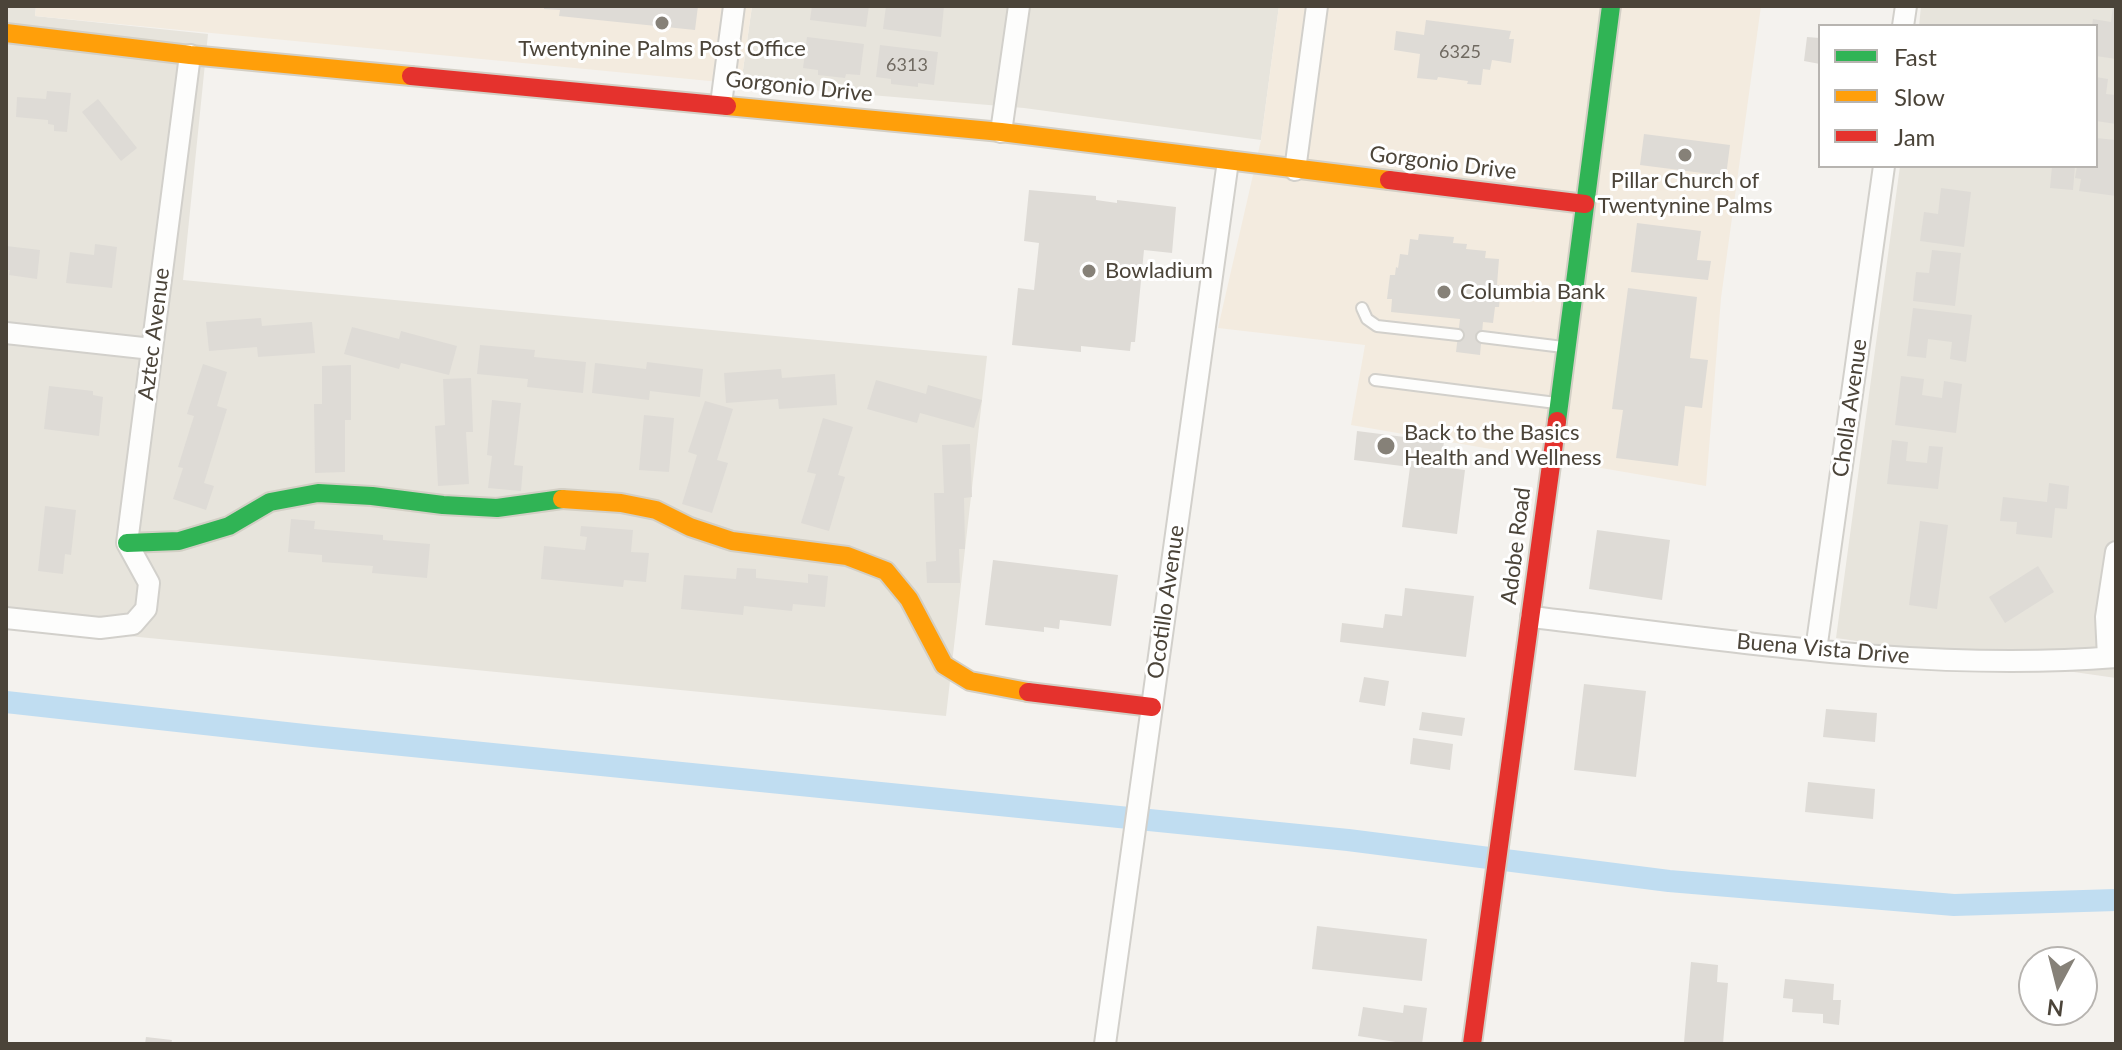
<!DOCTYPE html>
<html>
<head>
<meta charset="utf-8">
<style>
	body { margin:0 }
	#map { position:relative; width:2122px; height:1050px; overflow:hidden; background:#f4f2ee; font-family:Lato,sans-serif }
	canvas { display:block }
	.frame { position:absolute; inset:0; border:8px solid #4b4439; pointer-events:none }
	.legend { position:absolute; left:1818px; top:24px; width:280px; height:144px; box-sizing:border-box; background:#fff; border:2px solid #b7b4b0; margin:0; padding:10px 14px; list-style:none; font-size:24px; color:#4b4439 }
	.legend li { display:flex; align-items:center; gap:16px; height:40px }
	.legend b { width:40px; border:2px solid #b7b4b0 }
	.north { position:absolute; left:2018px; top:946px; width:80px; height:80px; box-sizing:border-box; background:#fff; border:2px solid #b7b4b0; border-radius:50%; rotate:187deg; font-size:22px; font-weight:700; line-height:32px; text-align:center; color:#4b4439 }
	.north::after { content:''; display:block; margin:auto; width:28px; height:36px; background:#868178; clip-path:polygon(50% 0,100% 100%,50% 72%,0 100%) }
</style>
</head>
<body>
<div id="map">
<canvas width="2122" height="1050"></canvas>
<div class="frame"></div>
<ul class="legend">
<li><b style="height:10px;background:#30b455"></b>Fast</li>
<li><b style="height:10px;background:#ff9f0a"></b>Slow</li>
<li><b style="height:10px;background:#e5322d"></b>Jam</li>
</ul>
<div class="north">N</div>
</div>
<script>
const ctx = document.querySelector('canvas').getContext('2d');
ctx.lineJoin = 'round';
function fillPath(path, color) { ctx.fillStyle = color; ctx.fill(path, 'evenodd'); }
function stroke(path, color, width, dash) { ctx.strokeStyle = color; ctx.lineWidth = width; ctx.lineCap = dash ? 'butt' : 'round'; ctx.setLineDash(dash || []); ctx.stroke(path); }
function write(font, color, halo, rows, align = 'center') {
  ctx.font = font + ' Lato,sans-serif'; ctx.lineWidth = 6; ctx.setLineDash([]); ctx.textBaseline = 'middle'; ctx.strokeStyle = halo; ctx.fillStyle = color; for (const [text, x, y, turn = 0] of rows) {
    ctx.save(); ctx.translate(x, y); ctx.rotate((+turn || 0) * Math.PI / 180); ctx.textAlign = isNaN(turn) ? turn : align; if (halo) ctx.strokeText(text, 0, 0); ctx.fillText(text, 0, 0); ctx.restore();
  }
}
fillPath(new Path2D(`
	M6,6H36L35,16L208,34L183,280L987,356L946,716L6,624Z
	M752,6H1279L1261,140L1024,108L741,84Z
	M1921,6H2116V678L1836,638L1900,166H2096V26H1919Z`), '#e7e4dc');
fillPath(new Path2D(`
	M36,6H752L741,84L35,16Z
	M1279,6H1761L1721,298L1706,486L1351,425L1365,345L1218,328L1261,140Z`), '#f3ebdf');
stroke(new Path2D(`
	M6,702L313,736L1348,840L1669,881L1954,905L2116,900`), '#c0ddf1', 22);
fillPath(new Path2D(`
	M544,6H698L695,30L559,16L560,10L544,9Z
	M812,6H869L866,27L810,20Z
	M886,6H944L941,37L883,29Z
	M2113,6H2116V59L2096,56V26H2092L2093,19L2111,22Z
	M1426,20L1511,31L1509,39H1514L1511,63L1492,60L1490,70L1483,69L1481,85L1467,84L1468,81L1438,77L1437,80L1417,78L1420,54L1394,50L1396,31L1424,35Z
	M807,37L864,44L860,75L846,74L845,78L818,75V70L803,68Z
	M1807,37L1820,38V64L1804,61Z
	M880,45L938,52L934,85L918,83V87L891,84V79L876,77Z
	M2096,77L2108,79L2106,94L2116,95V124L2096,121Z
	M47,91L71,93L67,132L54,131V125L48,124V120L16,117L17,97L46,99Z
	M98,99L137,148L121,161L82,112Z
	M1644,134L1730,145L1726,176L1640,165Z
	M2096,138L2116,140V196L2079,191L2081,179L2075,178L2077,166H2096Z
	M2052,166H2075L2073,190L2050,188Z
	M1941,188L1971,192L1964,247L1920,241L1924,212L1938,214Z
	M1029,190L1096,196V200L1117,203V200L1176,207L1172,253L1144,250L1135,342H1131L1130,351L1081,346V352L1012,345L1018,288L1034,290L1039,243L1024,241Z
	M1637,223L1701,231L1697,260L1711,261L1708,280L1631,272Z
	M1419,234L1454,237L1453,243L1467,244L1466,249L1486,251L1485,258L1499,259L1497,285L1501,286L1499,307H1495L1493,323L1483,322L1480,355L1456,352L1460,319L1391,312L1392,299H1387L1390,275H1395L1396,267L1398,268L1400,254L1408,255L1410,239L1418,240Z
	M95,244L117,247L112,288L66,283L70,252L94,255Z
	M6,246L40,250L37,279L9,275L10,270H6Z
	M1932,250L1961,253L1955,306L1913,301L1916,272L1929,273Z
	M1628,288L1697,297L1690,358L1708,360L1702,408L1685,406L1678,466L1616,458L1623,410L1612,409Z
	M1913,308L1972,315L1966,362L1950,359L1952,342L1928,339L1926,358L1907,356Z
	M261,318L262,326L312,322L315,353L258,357L257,347L209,351L206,322Z
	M352,327L399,339L401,331L457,346L449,375L401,363L399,369L344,354Z
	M480,345L535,350L534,357L586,362L583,393L527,387L528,379L477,374Z
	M647,362L703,369L700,397L650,391L649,400L592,393L595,363L646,369Z
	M203,364L227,372L217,406L227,409L204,483L214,486L206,510L173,499L183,468L178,467L194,416L187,414Z
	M351,365V420H345V472L315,473L314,404H322V366Z
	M781,369L782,378L835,374L837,405L779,409L778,399L726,403L724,373Z
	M1901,376L1924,379L1922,395L1942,398L1944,381L1962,384L1956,433L1895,425Z
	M471,378L473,432H466L469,484L438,486L435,426L445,425L443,379Z
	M876,380L926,394L928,385L982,400L974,428L920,413L917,423L867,409Z
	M49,386L93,391V395L103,397L99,436L44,429Z
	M492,400L521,403L514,465L523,466L521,491L488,488L492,456L487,455Z
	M705,401L733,409L717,460L728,463L712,513L682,504L697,455L688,452Z
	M644,415L674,418L669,472L639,470Z
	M823,418L853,427L838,475L845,477L829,531L801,523L816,474L807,472Z
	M1357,431L1444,442L1440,467L1465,470L1457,534L1402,527L1410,467L1354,460Z
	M1892,440L1908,442L1906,461L1927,463L1929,446L1943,447L1938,489L1887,484Z
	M970,444L972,497L964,498L965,549H959L960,583H927L926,562L936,561L934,493H944L942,445Z
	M2049,483L2069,486L2067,509L2055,508L2052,538L2016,534L2017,522L2000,521L2003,497L2047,502Z
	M45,506L76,510L71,555L65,554L63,574L38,571Z
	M291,519L315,521L314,529L383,535V540L430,544L427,578L372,573L373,566L322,562V555L288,552Z
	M1920,521L1948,525L1937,609L1909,605Z
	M581,526L633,530L631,552L649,553L646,582L624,580L623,587L541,579L544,546L585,550L587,537L580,536Z
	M1597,530L1670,540L1662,600L1589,589Z
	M993,560L1118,575L1111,626L1060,620L1059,629L1044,627V632L985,625Z
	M2038,566L2054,592L2005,623L1989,597Z
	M737,568L756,569V578L808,583V574L828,576L825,607L793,604L792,611L744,606L743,615L681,609L684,575L736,579Z
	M1405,588L1474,596L1466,657L1340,642L1342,623L1383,628L1385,614L1402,616Z
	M1364,677L1389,681L1385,706L1359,702Z
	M1584,684L1646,691L1636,777L1574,770Z
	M1826,709L1877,713L1875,742L1823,737Z
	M1422,712L1465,718L1462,736L1419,730Z
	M1413,738L1453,744L1450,770L1410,764Z
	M1808,782L1875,789L1873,819L1805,812Z
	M1317,926L1427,939L1422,981L1312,969Z
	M1691,962L1718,965L1717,982L1728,983L1723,1044L1684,1042Z
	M1785,979L1834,984L1833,1000H1841L1839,1025L1823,1023V1014L1792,1012L1793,999L1783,998Z
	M1404,1005L1427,1008L1422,1044H1408L1358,1036L1363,1007L1403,1013Z
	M146,1037L172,1040L171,1044H145Z`), '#dedbd6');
const lane = new Path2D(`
	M1362,308L1367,319L1377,326L1458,335
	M1482,337L1563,347
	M1375,380L1556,403`);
const street = new Path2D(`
	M1903,26L1906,6
	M721,104L734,6
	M1001,132L1019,6
	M1295,170L1317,6
	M6,333L152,349
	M1531,617C1724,639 1921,673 2116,657
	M6,618L100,628L133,624L146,609L149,583L127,543L190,55
	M1816,650L1884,166
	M2108,657L2106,617L2116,552
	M1105,1044L1228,161`);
const fast = new Path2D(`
	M1557,421L1611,6
	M127,543L179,541L229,526L270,502L318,493L372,496L443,505L497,508L562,499`);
const slow = new Path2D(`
	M6,33L190,55L411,76
	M727,106L1001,132L1389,180
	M562,499L621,503L656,510L690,527L732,541L847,556L886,571L909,599L944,665L970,681L1028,692`);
const jam = new Path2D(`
	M411,76L727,106
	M1389,180L1585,204
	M1028,692L1152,707
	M1472,1044L1557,421`);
stroke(lane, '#d2d0cb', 14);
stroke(street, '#d2d0cb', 24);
stroke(fast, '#d3cfc5', 22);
stroke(slow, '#d3cfc5', 22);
stroke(jam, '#d3cfc5', 22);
stroke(lane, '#fdfdfc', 10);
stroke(street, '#fdfdfc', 20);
stroke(fast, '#30b455', 18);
stroke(slow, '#ff9f0a', 18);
stroke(jam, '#e5322d', 18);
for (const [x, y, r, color] of [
	[662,23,8,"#868178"],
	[1685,155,8,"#868178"],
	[1089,271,8,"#868178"],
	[1444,292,8,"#868178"],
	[1386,446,10,"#868178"]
]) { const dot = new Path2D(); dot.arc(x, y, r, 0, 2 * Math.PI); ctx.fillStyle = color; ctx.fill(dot); stroke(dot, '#fff', 3); }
write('18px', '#706a61', null, [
	["6325",1460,52],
	["6313",907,65]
]);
write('22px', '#4b4439', '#fff', [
	["Twentynine Palms Post Office",662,49,"center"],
	["Pillar Church of",1685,181,"center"],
	["Twentynine Palms",1685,206,"center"],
	["Bowladium",1105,271],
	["Columbia Bank",1460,292],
	["Back to the Basics",1404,433],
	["Health and Wellness",1404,458]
], 'left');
write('22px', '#4b4439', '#fff', [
	["Gorgonio Drive",799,87,6],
	["Gorgonio Drive",1443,163,7],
	["Aztec Avenue",154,334,-83],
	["Cholla Avenue",1850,408,-82],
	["Adobe Road",1516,546,-83],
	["Ocotillo Avenue",1166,602,-82],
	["Buena Vista Drive",1823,649,5]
]);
</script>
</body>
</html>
